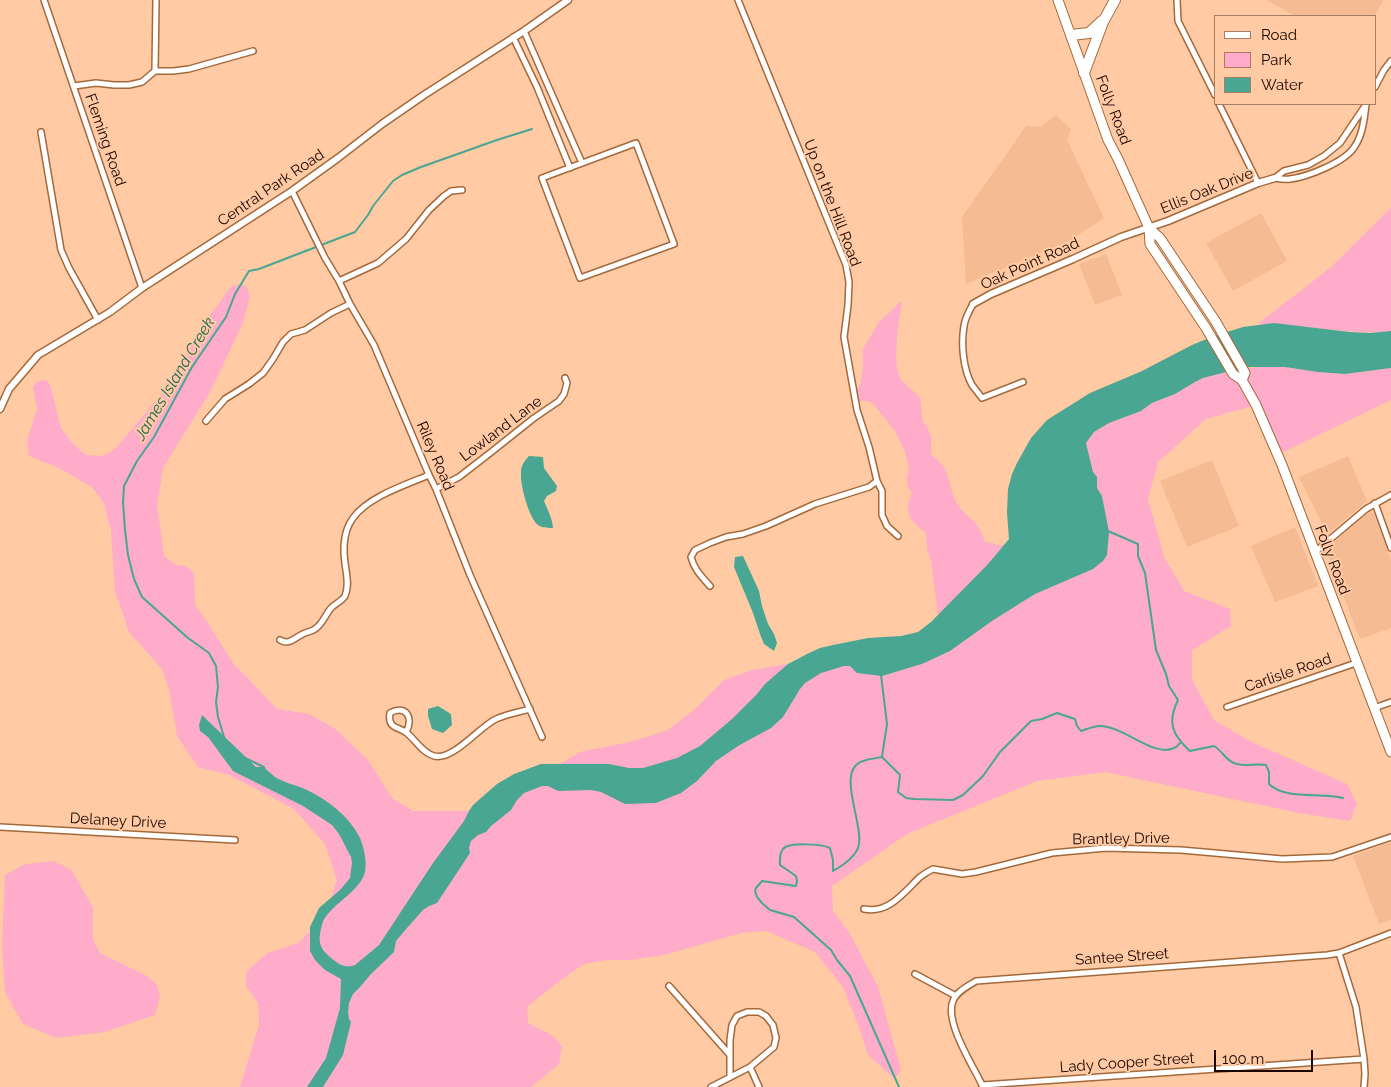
<!DOCTYPE html>
<html>
<head>
<meta charset="utf-8">
<style>
	body { margin:0 }
	#map { position:relative; width:1391px; height:1087px; overflow:hidden; background:#ffcaa4; font-family:Raleway,sans-serif }
	canvas { display:block }
	.legend { position:absolute; left:1214px; top:15px; width:162px; height:90px; box-sizing:border-box; background:#ffcaa4; border:1px solid #a47c62; margin:0; padding:6px 9px; list-style:none; font-size:15px; color:#1b0600 }
	.legend li { display:flex; align-items:center; gap:10px; height:25px }
	.legend b { width:25px; border:1px solid #a47c62 }
	.scale { position:absolute; left:1214px; top:1050px; width:99px; height:22px; box-sizing:border-box; border:2px solid #1b0600; border-top:0; padding-left:6px; font-size:15px; line-height:18px; white-space:nowrap; color:#1b0600; -webkit-text-stroke:4px #ffcaa4; paint-order:stroke }
</style>
</head>
<body>
<div id="map">
<canvas width="1391" height="1087"></canvas>
<ul class="legend">
<li><b style="height:6px;background:#fff"></b>Road</li>
<li><b style="height:14px;background:#feacc9"></b>Park</li>
<li><b style="height:14px;background:#49a692"></b>Water</li>
</ul>
<div class="scale">100 m</div>
</div>
<script>
const ctx = document.querySelector('canvas').getContext('2d');
ctx.lineJoin = 'round';
function fillPath(path, color) { ctx.fillStyle = color; ctx.fill(path, 'evenodd'); }
function stroke(path, color, width, dash) { ctx.strokeStyle = color; ctx.lineWidth = width; ctx.lineCap = dash ? 'butt' : 'round'; ctx.setLineDash(dash || []); ctx.stroke(path); }
function write(font, color, halo, rows, align = 'center') {
  ctx.font = font + ' Raleway,sans-serif'; ctx.lineWidth = 4; ctx.setLineDash([]); ctx.textBaseline = 'middle'; ctx.strokeStyle = halo; ctx.fillStyle = color; for (const [text, x, y, turn = 0] of rows) {
    ctx.save(); ctx.translate(x, y); ctx.rotate((+turn || 0) * Math.PI / 180); ctx.textAlign = isNaN(turn) ? turn : align; if (halo) ctx.strokeText(text, 0, 0); ctx.fillText(text, 0, 0); ctx.restore();
  }
}
fillPath(new Path2D(`
	M1267,0H1384L1374,16H1295Z
	M1056,115L1071,129L1067,140L1104,218L1069,241L966,284L962,217L1026,126L1041,127Z
	M1261,213L1287,261L1233,291L1206,243Z
	M1106,254L1122,295L1095,305L1079,264Z
	M1348,456L1367,501L1327,534L1299,477Z
	M1212,460L1239,526L1187,547L1160,481Z
	M1371,512L1374,514L1391,560V628L1360,639L1327,553L1328,549L1351,526L1368,513Z
	M1295,527L1318,586L1275,602L1251,546Z
	M1391,842V920L1379,924L1353,856Z`), '#f5bb93');
fillPath(new Path2D(`
	M1391,208V331C1368,334 1348,331 1325,329C1303,326 1280,326 1258,324L1331,267Z
	M241,284L247,287L250,297L242,325L211,390L163,468L157,505L164,556L176,565L186,566L194,574L195,605L208,623L233,663L277,709L309,714L334,728L367,759L393,799L413,811H469L499,800L580,752L634,741L668,730L695,709L724,680L752,670L788,664L850,666L893,673L922,664L950,651L992,621L1037,593L1107,555L1108,543L1102,496L1097,488V477L1093,472L1086,447V443L1094,432L1109,423L1141,411L1152,403L1175,394L1195,382L1203,378L1238,369L1260,367H1285L1318,372L1345,374L1391,368V400L1277,455L1256,405L1206,419L1158,462L1148,499L1164,557L1184,591L1230,609L1231,626L1192,650V680L1214,720L1251,742L1347,784L1357,804L1350,821L1299,813L1105,772L1037,781L907,834L832,886L833,911L849,932L878,987L901,1070L895,1079L868,1055L859,1027L843,987L815,952L766,931L741,933L664,955L629,960H607L584,964L558,982L527,1007L528,1023L553,1036L562,1047L559,1064L531,1087H240L259,1025L258,1003L246,986V972L268,953L298,943L324,918L337,880L325,844L294,809L229,775L198,767L177,736L169,689L162,669L129,632L115,591L111,531L104,503L92,487L59,468L29,456L27,441L37,409L33,388L37,381L45,380L50,384L61,428L73,444L86,455L103,456L116,448L164,391L211,314L231,287Z
	M902,301C899,319 892,362 900,378C905,386 915,391 919,397C923,403 920,413 923,420C925,426 930,430 931,437C932,444 930,450 932,456C950,467 948,483 955,500C959,509 970,517 976,524C980,529 983,536 985,542L1003,546L988,564L938,615L931,560L927,550L926,533C910,520 903,514 912,493L908,487L907,479L909,468L905,451L895,431L875,406L869,401H860L850,395L853,390L860,387L863,369V349L879,322Z
	M53,861L71,870L93,907V940L100,953L147,976L157,985L160,997L155,1015L104,1032L56,1038L23,1024L5,992L2,948L5,875L25,864Z`), '#feacc9');
fillPath(new Path2D(`
	M1274,323L1350,332L1370,333L1391,331V368L1345,374L1318,372L1285,367H1250L1238,369L1203,378L1195,382L1175,394L1152,403L1141,411L1109,423L1094,432L1086,443L1093,472L1097,477V488L1102,496L1109,532L1107,555L1103,561L1093,569L1035,594L992,621L950,651L922,664L882,676L857,673L850,666H844L821,673L805,683L800,689L783,717L771,728L738,746L716,761L697,781L681,793L656,803L625,804L601,792L591,790L558,791L548,786H542L524,793L517,800L511,810L491,826L486,832L478,835L471,841L469,848L470,853L437,903L429,906L423,910L407,928L396,941L394,952L371,974L360,987L353,994L349,1003L348,1012L349,1019L351,1022L343,1055L323,1087H307L326,1058L340,1008L341,979L325,970L315,960L310,951V927L319,908L340,890L350,878L352,863L351,857L339,834L332,825L303,806L233,771L208,737L200,731L199,725L202,715L256,767H264C267,770 271,774 275,777C284,783 297,785 307,790C329,801 349,816 360,838C364,848 367,861 365,872C360,891 335,902 325,918C323,920 322,925 321,929C317,945 322,951 335,961C341,966 347,968 355,965L379,945L433,863L464,821L469,811L473,805L497,784L514,774L541,764H609L629,768H643L677,758L700,746L732,719L757,694L765,684L788,664L807,654L820,648L833,645L868,638L901,636L918,632L931,622L988,564L1009,539L1007,513L1008,489L1012,474L1017,463L1031,438L1047,420L1090,393L1142,371L1192,345L1214,336L1243,327Z
	M529,456L543,457L544,468L557,486L556,491L547,496L544,501C548,511 552,517 553,528C549,528 542,528 538,525C529,518 520,485 521,473C521,466 524,461 529,456Z
	M743,556L759,591L762,606L768,624L774,634L777,643L774,651L764,644L760,634L753,613L734,567L735,557Z
	M438,706L451,714L452,725L443,733L432,729L428,716V709Z`), '#49a692');
stroke(new Path2D(`
	M1108,531L1138,544V556L1145,573L1156,650L1166,674L1169,686L1178,700C1167,722 1172,735 1190,751L1214,746C1223,751 1226,762 1237,764C1246,767 1256,763 1266,765L1269,772V784C1285,800 1321,792 1343,798
	M881,675L887,724L882,757
	M224,737L218,717L216,702L218,687L216,666L209,653L188,638L142,597L134,579L128,555L125,530L123,502L124,486L137,461L154,437L192,367L226,317L235,294L249,271L259,269L355,232L368,215L373,206L393,181L402,175L421,167L497,140L532,129
	M882,757C876,758 869,759 863,761C834,770 866,827 858,848C854,858 842,866 833,871V860L830,848C822,844 789,842 783,849C779,854 780,860 780,865L796,876L797,881L796,886L762,881L756,888L755,891L757,897L762,903L770,910L794,917L831,950L837,960L850,976L899,1087
	M882,757L900,775L898,792L906,798L914,799L953,800L963,795L983,776L1000,752L1031,721L1042,719L1057,713L1075,719L1077,726L1081,731C1087,729 1094,726 1100,726C1124,726 1154,758 1174,748C1177,747 1178,745 1180,743
	M245,758L264,767`), '#49a692', 2);
const minor = new Path2D(`
	M44,0L142,288
	M738,0L846,265L849,282L848,305L844,337L857,410L869,447L877,481L882,491V515L887,526L898,536
	M1177,0L1178,21L1215,95
	M524,31L582,163
	M513,37L537,87L570,168
	M155,71L156,0
	M74,86L96,83L114,85H129L142,82L155,71H173L189,69L253,51
	M1375,87L1384,70L1391,61
	M1219,104L1258,183
	M41,132L61,250L69,268L98,320
	M636,143L674,244L580,278L542,178Z
	M1275,178C1280,179 1285,180 1290,179C1307,177 1346,162 1355,146C1363,134 1364,119 1366,105
	M1275,178L1284,171L1308,165L1324,156L1340,143L1365,106
	M292,191L325,258L339,281L350,304L374,345L429,475L436,489L470,575L542,737
	M339,281L378,263L406,239L429,210L444,196L451,191L462,190
	M973,304C969,311 965,318 964,326C961,344 963,369 972,385C975,389 979,394 982,398L1023,382
	M206,421L225,399L249,384L263,373L273,359L283,342L291,334L305,330L331,313L350,304
	M436,489L459,477L490,453L534,418L559,401L564,394L567,383L565,378
	M1375,503L1391,548
	M1315,552L1366,509L1391,495
	M710,586C701,576 694,569 691,557L695,550L710,543L726,537L743,534L766,526L815,504L869,487L877,481
	M280,640C289,645 293,639 301,635C305,632 311,632 315,629C323,624 325,615 331,608C335,604 342,601 345,596C349,587 347,578 346,570C343,552 342,533 353,518C368,497 405,485 429,475
	M1227,707L1356,663
	M1374,708L1391,702
	M406,732C414,718 406,704 390,713C387,730 400,726 408,734C416,741 423,753 434,756C453,761 479,727 496,719C507,714 519,712 530,709
	M0,827L235,840
	M864,909C889,914 904,892 920,877C924,874 929,871 933,869L962,874L976,872L1052,853L1106,848L1181,850L1282,859L1332,857L1391,837
	M1339,953L1356,1007L1364,1059L1365,1074L1364,1087
	M915,974L956,996
	M669,986L730,1055
	M750,1067L759,1087
	M982,1085L1364,1059
	M711,1087L750,1067L774,1047L776,1038L773,1025L766,1016L759,1012H747L737,1016L732,1025L730,1040V1077
	M983,1087C974,1067 944,1022 953,1001C956,992 968,986 976,981L1327,955L1339,953L1391,933`);
const tertiary = new Path2D(`
	M973,304L991,294L1073,259L1121,237L1168,221L1258,183L1275,178
	M0,409L9,389L38,355L110,312L142,288L292,191L338,158L382,124L424,95L524,31L568,0`);
const primary = new Path2D(`
	M1058,0L1108,140L1118,159L1149,228L1150,244L1206,328L1233,374L1242,380L1256,405L1282,465L1391,752
	M1149,228L1160,238L1216,322L1245,373L1242,380`);
const motorway = new Path2D(`
	M1071,35L1089,33L1102,21
	M1084,73L1103,22L1115,0`);
stroke(minor, '#a4693b', 8);
stroke(tertiary, '#a4693b', 9);
stroke(primary, '#a4693b', 11);
stroke(motorway, '#a4693b', 12);
stroke(minor, '#fff', 5);
stroke(tertiary, '#fff', 6);
stroke(primary, '#fff', 9);
stroke(motorway, '#fff', 10);
write('15px', '#1b0600', '#ffcaa4', [
	["Folly Road",1113,110,69],
	["Fleming Road",105,140,71],
	["Central Park Road",271,188,-34],
	["Ellis Oak Drive",1207,191,-22],
	["Up on the Hill Road",832,203,69],
	["Oak Point Road",1030,264,-24],
	["Lowland Lane",501,429,-37],
	["Riley Road",435,456,67],
	["Folly Road",1332,560,69],
	["Carlisle Road",1288,673,-19],
	["Delaney Drive",118,821,3],
	["Brantley Drive",1121,839,-1],
	["Santee Street",1122,957,-4],
	["Lady Cooper Street",1127,1063,-4]
]);
write('italic 16px', '#1b6556', '#ffcaa4', [
	["James Island Creek",175,379,-59]
]);
</script>
</body>
</html>
